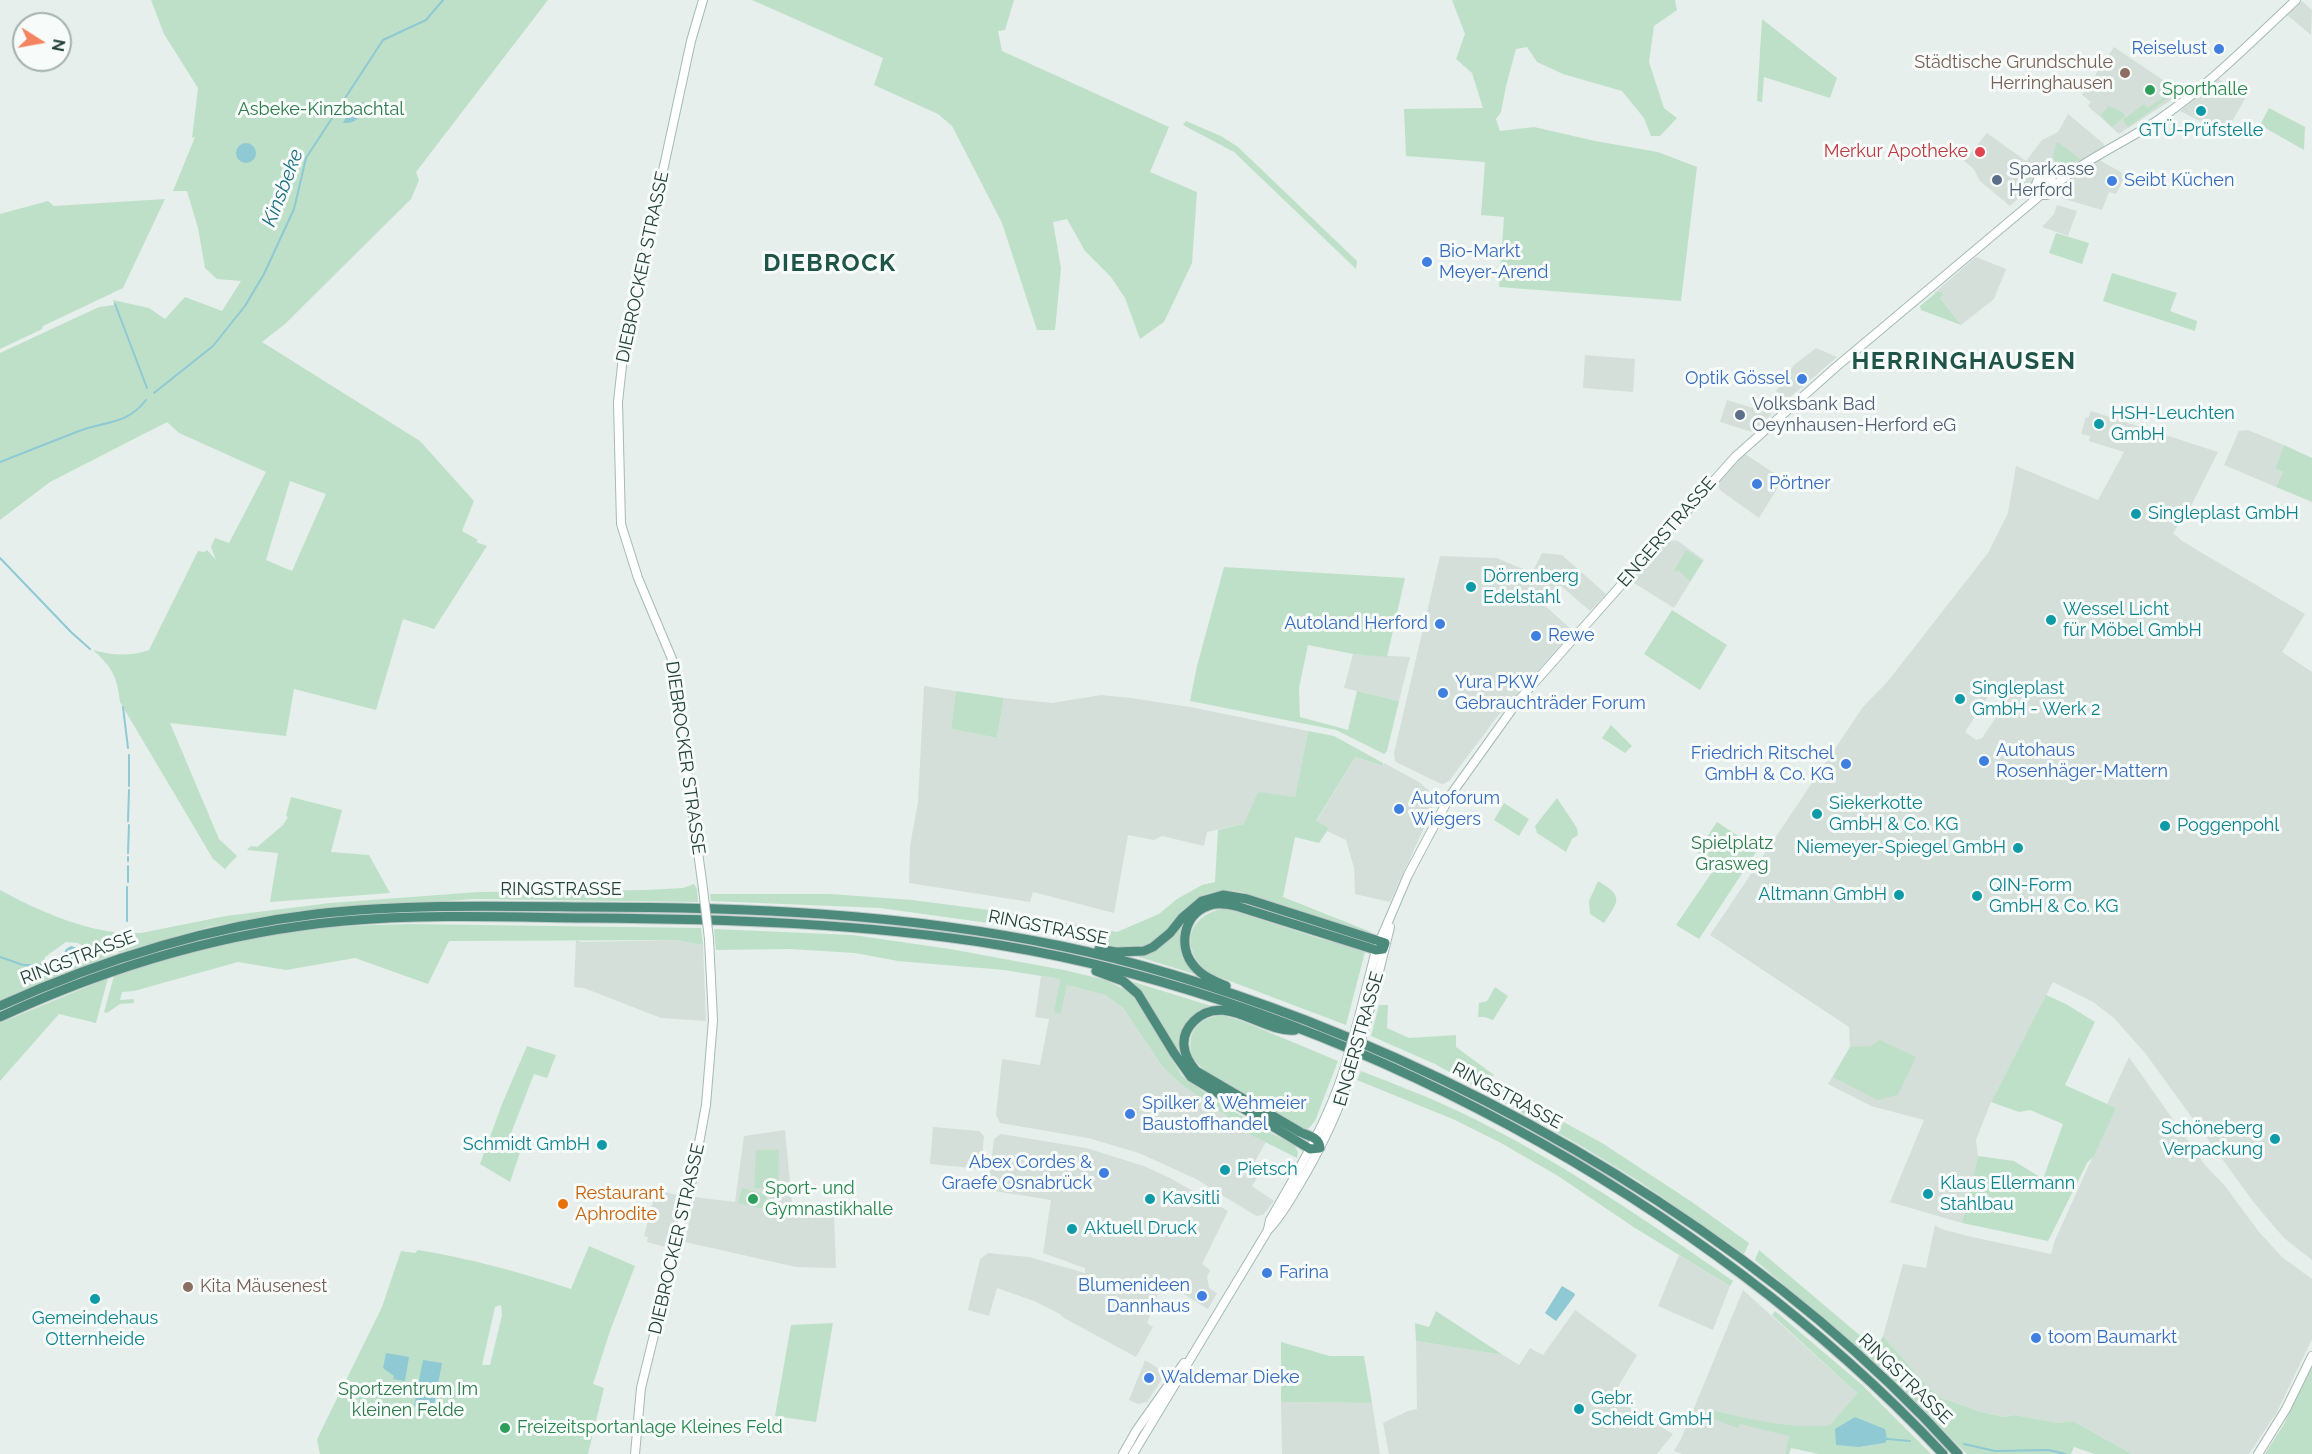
<!DOCTYPE html>
<html>
<head>
<meta charset="utf-8">
<style>
	body { margin:0 }
	#map { position:relative; width:2312px; height:1454px; overflow:hidden; background:#e6efeb; font-family:Raleway,sans-serif }
	canvas { display:block }
	.north { position:absolute; left:12px; top:12px; width:60px; height:60px; box-sizing:border-box; background:#f7fbf9; border:2px solid #a3b1ad; border-radius:50%; rotate:101deg; font-size:16px; font-weight:700; line-height:24px; text-align:center; color:#24423a }
	.north::after { content:''; display:block; margin:auto; width:21px; height:27px; background:#f4845f; clip-path:polygon(50% 0,100% 100%,50% 72%,0 100%) }
</style>
</head>
<body>
<div id="map">
<canvas width="2312" height="1454"></canvas>
<div class="north">N</div>
</div>
<script>
const ctx = document.querySelector('canvas').getContext('2d');
ctx.lineJoin = 'round';
function fillPath(path, color) { ctx.fillStyle = color; ctx.fill(path, 'evenodd'); }
function stroke(path, color, width, dash) { ctx.strokeStyle = color; ctx.lineWidth = width; ctx.lineCap = dash ? 'butt' : 'round'; ctx.setLineDash(dash || []); ctx.stroke(path); }
function write(font, color, halo, rows, align = 'center') {
  ctx.font = font + ' Raleway,sans-serif'; ctx.lineWidth = 6; ctx.setLineDash([]); ctx.textBaseline = 'middle'; ctx.strokeStyle = halo; ctx.fillStyle = color; for (const [text, x, y, turn = 0] of rows) {
    ctx.save(); ctx.translate(x, y); ctx.rotate((+turn || 0) * Math.PI / 180); ctx.textAlign = isNaN(turn) ? turn : align; if (halo) ctx.strokeText(text, 0, 0); ctx.fillText(text, 0, 0); ctx.restore();
  }
}
fillPath(new Path2D(`
	M2302,1L2312,10L2311,35L2287,15Z
	M2114,47L2182,93L2119,134L2088,106L2091,102L2082,95Z
	M2218,79L2247,95L2225,134L2180,111Z
	M2068,114L2104,144L2101,161L2126,175L2116,194L2109,192L2102,210L2061,198L2052,180L2039,175L2026,191L2010,206L1980,181L1973,168L1964,161L1987,133L2026,161L2042,140L2058,132Z
	M2057,205L2077,211L2068,236L2042,227L2054,214Z
	M1976,257L2006,269L1994,299L1961,325L1940,298L1944,295L1942,292L1934,293Z
	M1816,348L1837,357L1788,399L1776,391L1794,365Z
	M1585,355L1635,359L1633,392L1583,388Z
	M1727,400L1772,414L1752,432L1720,422Z
	M2091,411L2218,452L2192,504L2173,533L2182,541L2305,614L2282,652L2312,672V1260L2284,1238L2255,1204L2145,1053L2114,1018L2093,1002L2053,982L1991,1102L1976,1140L1978,1156L1962,1223L1890,1202L1924,1120L1871,1106L1828,1084L1850,1047L1849,1027L1710,935L1863,707L1888,681L1988,553L2008,513L2016,466L2098,500L2124,452L2089,441L2090,436L2081,434L2086,417L2088,418ZM1997,683L2012,693L1982,738L1976,740L1965,732Z
	M2248,430L2284,445L2275,469L2283,472L2276,487L2224,465L2239,431Z
	M1745,454L1783,479L1759,518L1721,491L1718,486L1720,479Z
	M1668,540L1678,541L1704,560L1674,608L1631,581Z
	M1542,553L1562,555L1606,594L1590,611L1561,586L1541,602L1573,631L1497,717L1449,781L1443,784L1439,783L1398,763L1395,761L1394,753L1440,556L1497,558L1520,568L1533,571Z
	M1353,654L1410,657L1399,701L1344,688Z
	M924,686L956,691L951,729L997,738L1004,698L1052,703L1101,695L1131,698L1190,707L1308,731L1295,798L1244,824L1207,832L1204,846L1162,836L1154,840L1128,835L1114,913L1033,892L1030,902L909,883L910,846L918,802Z
	M1355,757L1383,766L1384,763L1419,782L1435,796L1430,815L1390,902L1355,894L1354,868L1346,840L1327,831L1329,828L1316,822Z
	M576,940L581,942L676,940L703,945L706,1021L661,1018L584,988L574,987Z
	M1041,976L1060,979L1055,1012L1061,1013L1067,985L1105,995L1123,1008L1162,1066L1228,1117L1225,1122L1266,1142L1249,1172L1257,1178L1252,1186L1274,1201L1263,1215L1256,1216L1196,1179L1139,1153L1088,1138L1000,1123L996,1115L1002,1059L1040,1065L1049,1019L1035,1017Z
	M2129,1057L2205,1165L2225,1186L2259,1232L2282,1257L2312,1279V1339L2277,1412L2249,1454H2132L2073,1421L2058,1423L2015,1415L2004,1417L1978,1411L1942,1398L1928,1387L1883,1336L1903,1264L1926,1268L1935,1225L1941,1229L1968,1236L2051,1254L2055,1240L2115,1108L2107,1104Z
	M933,1127L979,1131L984,1136L981,1169L930,1164Z
	M785,1130L793,1213L834,1215L836,1268L796,1267L685,1242L694,1197L735,1202L744,1136Z
	M1001,1134L1086,1148L1144,1166L1170,1178L1228,1211L1202,1264L1210,1270L1207,1277L1209,1288L1217,1293L1208,1309L1163,1281L1147,1323L1153,1327L1136,1357L1064,1318L1060,1314L1034,1301L997,1288L989,1316L968,1310L980,1259L988,1253L1029,1257L1085,1273V1268L1043,1253L1051,1200L988,1190L994,1139Z
	M656,1190L682,1196L670,1244L666,1243L665,1247L647,1242L648,1237L644,1236Z
	M1679,1255L1730,1286L1713,1330L1658,1306Z
	M1743,1290L1857,1393L1830,1425L1811,1427L1792,1426L1785,1454H1683L1674,1451L1681,1439Z
	M1575,1310L1637,1355L1612,1397L1673,1434L1657,1454H1389L1383,1423L1408,1411L1417,1409L1416,1341L1503,1355L1519,1365L1530,1348L1543,1355Z
	M1145,1360L1166,1373L1147,1402L1138,1404L1129,1400Z
	M1281,1402L1372,1403L1380,1454H1282Z`), '#d4dfda');
fillPath(new Path2D(`
	M151,0H548L416,172L419,180L411,199L285,324L262,342L420,441L474,501L462,531L478,540L476,542L487,546L434,629L403,619L376,710L294,689L286,736L170,723L219,839L237,856L225,869L213,859L120,702C117,676 112,667 93,650C110,655 131,657 149,650L198,551L204,552L207,550L216,560L211,547L215,538L229,543L266,472L179,433L167,422L50,482L0,520V353L99,307L114,305L113,300L149,308L165,319L185,297L222,311L241,281L217,279L205,268L198,228L187,191H173L195,137L192,138L198,88L164,34ZM290,481L326,494L292,571L266,560Z
	M752,0H1014L1005,30L998,31L1002,51L1169,127L1150,172L1197,192L1192,263L1164,322L1140,339L1125,298L1111,277L1085,251L1067,219L1053,222L1061,268L1055,330H1037L1002,223L952,126L938,114L874,85L883,58Z
	M1452,0H1675L1677,10L1654,26L1649,62L1664,108L1677,118L1660,136H1651L1644,118L1622,91L1563,74L1537,62L1527,47L1516,49L1506,86L1501,112L1496,119L1500,131L1534,127L1595,141L1658,152L1697,167L1681,301L1499,287L1504,217L1481,215L1485,162L1406,156L1404,109L1483,108L1472,73L1456,59L1465,34Z
	M1762,19L1837,78L1830,98L1764,77L1762,102L1757,101Z
	M2172,91L2174,94L2128,127L2123,120L2144,104L2148,108Z
	M2109,106L2122,112L2125,116L2112,127L2101,115Z
	M2269,108L2305,127L2304,150L2260,125Z
	M1186,121L1221,136L1238,147L1357,261L1356,269L1234,152L1183,125Z
	M2056,143H2059L2080,159L2066,166H2057L2053,157Z
	M165,199L123,288L43,326L42,329L0,349V214L48,201L54,206Z
	M2056,233L2089,243L2082,264L2049,253Z
	M2112,273L2177,293L2170,311L2197,321L2195,331L2103,301Z
	M1937,292H1942L1944,295L1940,298L1961,325L1921,310L1920,306Z
	M2284,445L2312,458V502L2276,487L2283,472L2275,469Z
	M1686,550L1703,561L1690,581L1678,570L1676,572L1674,571Z
	M1224,567L1405,578L1387,657L1353,654L1308,645L1299,688L1300,717L1348,730L1357,691L1399,701L1387,751L1384,754L1336,730L1190,701L1197,666Z
	M1672,610L1727,645L1700,690L1644,654Z
	M956,691L1004,698L997,738L951,729Z
	M1611,725L1632,746L1625,753L1602,738Z
	M1308,731L1334,736L1383,763V766L1355,757L1316,821L1329,828L1319,843L1295,837L1283,897L1371,932V934L1241,892C1182,883 1186,927 1146,945C1138,949 1127,947 1118,947L1046,931L880,908L711,901L710,894H831L912,900L1012,913L1117,932L1159,914L1177,899L1202,885L1215,882L1218,830L1244,824L1258,792L1295,797Z
	M291,797L342,810L331,852L369,855L390,893L270,902L278,853L247,850L251,846L257,847L283,825L288,817L286,816Z
	M1557,798L1577,828L1578,835L1572,839L1566,852L1537,833L1535,826Z
	M1504,803L1529,819L1519,836L1494,820Z
	M1717,822L1755,847L1756,852L1699,939L1676,925L1717,865L1697,852Z
	M1598,881C1624,897 1619,900 1604,923L1590,914L1589,901Z
	M694,884L697,889L698,902L474,899L282,914L209,927L118,953L122,935L127,933H141L226,916L330,903L479,892L645,890L683,888Z
	M0,890C35,909 75,927 114,932L116,936L114,954L0,1001ZM66,942L78,943L88,949L86,959L51,972L43,969L45,957Z
	M1219,898L1240,900L1258,905L1369,940V943L1241,902C1192,894 1162,935 1198,975L1132,955C1179,949 1179,907 1219,898Z
	M1225,908L1321,939L1362,949L1365,952L1346,1025L1206,972C1180,946 1187,915 1225,908Z
	M410,924L701,928L703,945L676,940L449,941L428,984L355,958L286,970L238,962L134,991L122,992L120,1000L134,999V1003L120,1004L107,1013L104,1012L114,976C181,953 253,935 323,928C352,925 381,925 410,924Z
	M714,929L853,935L950,949L1064,970L1106,980L1129,992L1137,1001L1182,1076L1215,1100L1267,1131L1294,1145L1298,1152L1297,1158L1225,1122L1227,1116L1180,1083L1162,1066L1123,1008L1105,995L1067,985L1061,1014L1054,1012L1060,979L1004,970L898,961L855,953L790,949L716,950Z
	M108,978L96,1023L59,1014L0,1081V1023Z
	M1127,980L1218,1008C1188,1013 1175,1028 1182,1058Z
	M1495,987L1508,996L1493,1020L1485,1017H1478L1479,1003L1487,1001Z
	M2046,995L2066,1004L2095,1022L2065,1085L2116,1108L2094,1156L2087,1163L2048,1241L1962,1223L1978,1156L2014,1161L2043,1179L2063,1124L2030,1110L2019,1112L1991,1102Z
	M1379,1005H1388L1387,1028L1409,1038L1456,1035V1047L1494,1075L1490,1082L1602,1143L1692,1202L1749,1243L1744,1254L1637,1180L1583,1147L1435,1064L1371,1036Z
	M1222,1015L1242,1021L1338,1061L1315,1121L1308,1129L1296,1126L1293,1122C1271,1110 1202,1077 1192,1056C1190,1050 1190,1039 1192,1034C1199,1020 1209,1017 1222,1015Z
	M1880,1040L1916,1057L1898,1095L1877,1100L1833,1077L1850,1047L1871,1046Z
	M527,1046L556,1055L547,1078L534,1074L510,1136L524,1141L510,1182L480,1164L502,1104Z
	M1361,1071C1394,1084 1429,1097 1462,1113C1557,1159 1646,1220 1733,1281L1730,1286L1635,1228L1558,1176L1501,1143L1455,1120L1357,1080Z
	M756,1150H779L778,1189L754,1188Z
	M742,1188L767,1195L763,1209L738,1203Z
	M589,1246L635,1266L610,1331L593,1384L604,1388L588,1454H320L317,1440L321,1431L382,1307L401,1251L415,1253L418,1250C472,1259 519,1272 571,1289ZM501,1305L502,1315L490,1365H482L495,1307Z
	M1759,1250L1876,1349L1883,1336L1928,1387L1942,1398L1978,1411L2004,1417L2015,1415L2058,1423L2073,1421L2132,1454H2095L2074,1447L2071,1454H1967L1872,1360L1755,1260Z
	M1436,1311L1503,1355L1416,1341L1415,1323L1429,1327Z
	M1775,1311L1861,1384L1931,1454H1819L1791,1448L1789,1454H1785L1789,1436L1740,1424L1738,1428L1713,1419L1712,1415L1715,1411C1753,1420 1791,1429 1830,1425L1857,1393L1772,1315ZM1855,1417L1884,1429L1885,1443L1859,1447Z
	M833,1323L816,1422L775,1416L791,1325Z
	M1281,1342L1330,1356H1364L1372,1403L1281,1402Z
	M2312,1365V1454H2265L2284,1424Z`), '#bfe0c8');
fillPath(new Path2D(`
	M362,102L365,103C362,116 357,124 343,123L348,113Z
	M236 153a10 10 0 1 1 20 0a10 10 0 1 1-20 0Z
	M71,946L81,949L83,954L77,959L68,961L64,953L66,949Z
	M1562,1286L1574,1293L1575,1295L1556,1321L1545,1313Z
	M386,1353L409,1357L405,1381L393,1379L394,1376L383,1368Z
	M423,1360L442,1363L433,1410L414,1406Z
	M1855,1417L1885,1429L1887,1439L1885,1443L1859,1447L1836,1445L1835,1429Z`), '#8ec9d4');
stroke(new Path2D(`
	M115,304L147,388
	M154,393L213,346L245,306L264,274L294,209L306,158L383,40L426,20L443,0
	M0,462C26,452 53,441 79,431C105,421 127,425 146,400
	M0,558L71,632L90,649
	M123,707L128,748
	M129,786V755
	M128,821L129,790
	M128,853L129,825
	M128,861V857
	M128,882V866
	M127,921V887
	M0,957L23,965H50
	M57,960L65,957
	M1887,1439L1910,1441
	M1964,1444L1995,1451L2049,1450L2065,1454`), '#8ec9d4', 2);
const tertiary = new Path2D(`
	M2258,1454L2286,1409L2312,1356`);
const secondary = new Path2D(`
	M2036 186a9 9 0 1 1 18 0a9 9 0 1 1-18 0Z
	M2054,186C2085,159 2124,143 2158,120C2208,86 2252,41 2296,0
	M703,889L672,659L638,578L621,524L618,402L623,356L691,41L703,0
	M1359,1017L1376,950L1408,875L1450,796L1518,701L1735,457L1836,367L2042,194
	M1367,1020L1390,927
	M1268,1229L1270,1220C1298,1171 1327,1123 1344,1070
	M635,1454L641,1388L693,1176L706,1105L713,1020L709,939
	M1123,1454L1136,1431L1184,1363
	M1133,1454L1268,1230C1279,1219 1287,1205 1295,1192C1318,1154 1338,1115 1351,1072`);
const trunk = new Path2D(`
	M1099,949L1116,952L1144,951L1153,947L1170,933L1182,918L1202,901L1223,895L1247,899L1385,943L1383,949L1376,950L1236,906C1227,904 1216,902 1208,906C1183,915 1178,947 1194,966C1202,976 1214,981 1226,986
	M1096,971L1123,981L1138,994L1174,1053L1191,1077L1310,1149L1320,1148C1319,1137 1309,1136 1300,1132L1196,1071C1190,1064 1185,1057 1184,1046C1183,1037 1187,1028 1194,1021C1224,991 1262,1033 1295,1030
	M0,1006C101,960 206,927 316,914C404,904 494,906 583,907C743,907 903,913 1061,946C1144,963 1226,990 1305,1020C1544,1113 1786,1263 1958,1454
	M0,1017C110,966 224,932 344,921C425,914 507,917 588,918C725,919 863,923 999,945C1340,1001 1707,1202 1943,1454`);
stroke(tertiary, '#a8b8b2', 10);
stroke(secondary, '#a4bbb3', 10);
stroke(trunk, '#c2cac8', 11);
stroke(tertiary, '#fff', 8);
stroke(secondary, '#fff', 8);
stroke(trunk, '#4c8a7c', 9);
const secondaryBridge = new Path2D(`
	M703,889L709,939
	M1344,1070L1359,1017
	M1351,1072L1367,1020`);
stroke(secondaryBridge, '#a4bbb3', 10, []);
stroke(secondaryBridge, '#fff', 8);
for (const [x, y, r, color] of [
	[2219,49,6,"#3f7fe0"],
	[2125,73,6,"#8d6e63"],
	[2150,90,6,"#2e9e5b"],
	[2201,111,6,"#0f9aa8"],
	[1980,152,6,"#e0444e"],
	[1997,180,6,"#5c6f8a"],
	[2112,181,6,"#3f7fe0"],
	[1427,262,6,"#3f7fe0"],
	[1802,379,6,"#3f7fe0"],
	[1740,415,6,"#5c6f8a"],
	[2099,424,6,"#0f9aa8"],
	[1757,484,6,"#3f7fe0"],
	[2136,514,6,"#0f9aa8"],
	[1471,587,6,"#0f9aa8"],
	[2051,620,6,"#0f9aa8"],
	[1440,624,6,"#3f7fe0"],
	[1536,636,6,"#3f7fe0"],
	[1443,693,6,"#3f7fe0"],
	[1960,699,6,"#0f9aa8"],
	[1984,761,6,"#3f7fe0"],
	[1846,764,6,"#3f7fe0"],
	[1399,809,6,"#3f7fe0"],
	[1817,814,6,"#0f9aa8"],
	[2165,826,6,"#0f9aa8"],
	[2018,848,6,"#0f9aa8"],
	[1899,895,6,"#0f9aa8"],
	[1977,896,6,"#0f9aa8"],
	[1130,1114,6,"#3f7fe0"],
	[2275,1139,6,"#0f9aa8"],
	[602,1145,6,"#0f9aa8"],
	[1225,1170,6,"#0f9aa8"],
	[1104,1173,6,"#3f7fe0"],
	[1928,1194,6,"#0f9aa8"],
	[753,1199,6,"#2e9e5b"],
	[1150,1199,6,"#0f9aa8"],
	[563,1204,6,"#e8710a"],
	[1072,1229,6,"#0f9aa8"],
	[1267,1273,6,"#3f7fe0"],
	[188,1287,6,"#8d6e63"],
	[1202,1296,6,"#3f7fe0"],
	[95,1299,6,"#0f9aa8"],
	[2036,1338,6,"#3f7fe0"],
	[1149,1378,6,"#3f7fe0"],
	[1579,1409,6,"#0f9aa8"],
	[505,1428,6,"#2e9e5b"]
]) { const dot = new Path2D(); dot.arc(x, y, r, 0, 2 * Math.PI); ctx.fillStyle = color; ctx.fill(dot); stroke(dot, '#f7fbf9', 2); }
write('18px', '#366cbe', '#f7fbf9', [
	["Reiselust",2207,49,"right"],
	["Seibt Küchen",2124,181],
	["Bio-Markt",1439,252],
	["Meyer-Arend",1439,273],
	["Optik Gössel",1790,379,"right"],
	["Pörtner",1769,484],
	["Autoland Herford",1428,624,"right"],
	["Rewe",1548,636],
	["Yura PKW",1455,683],
	["Gebrauchträder Forum",1455,704],
	["Autohaus",1996,751],
	["Rosenhäger-Mattern",1996,772],
	["Friedrich Ritschel",1834,754,"right"],
	["GmbH & Co. KG",1834,775,"right"],
	["Autoforum",1411,799],
	["Wiegers",1411,820],
	["Spilker & Wehmeier",1142,1104],
	["Baustoffhandel",1142,1125],
	["Abex Cordes &",1092,1163,"right"],
	["Graefe Osnabrück",1092,1184,"right"],
	["Farina",1279,1273],
	["Blumenideen",1190,1286,"right"],
	["Dannhaus",1190,1307,"right"],
	["toom Baumarkt",2048,1338],
	["Waldemar Dieke",1161,1378]
], 'left');
write('18px', '#785e54', '#f7fbf9', [
	["Städtische Grundschule",2113,63],
	["Herringhausen",2113,84],
	["Kita Mäusenest",200,1287,"left"]
], 'right');
write('18px', '#27864d', '#f7fbf9', [
	["Sporthalle",2162,90],
	["Sport- und",765,1189],
	["Gymnastikhalle",765,1210],
	["Freizeitsportanlage Kleines Feld",517,1428]
], 'left');
write('18px', '#2d7a4b', '#f7fbf9', [
	["Asbeke-Kinzbachtal",321,110],
	["Spielplatz",1732,844],
	["Grasweg",1732,865],
	["Sportzentrum Im",408,1390],
	["kleinen Felde",408,1411]
]);
write('18px', '#0d838f', '#f7fbf9', [
	["GTÜ-Prüfstelle",2201,131,"center"],
	["HSH-Leuchten",2111,414],
	["GmbH",2111,435],
	["Singleplast GmbH",2148,514],
	["Dörrenberg",1483,577],
	["Edelstahl",1483,598],
	["Wessel Licht",2063,610],
	["für Möbel GmbH",2063,631],
	["Singleplast",1972,689],
	["GmbH - Werk 2",1972,710],
	["Siekerkotte",1829,804],
	["GmbH & Co. KG",1829,825],
	["Poggenpohl",2177,826],
	["Niemeyer-Spiegel GmbH",2006,848,"right"],
	["QIN-Form",1989,886],
	["GmbH & Co. KG",1989,907],
	["Altmann GmbH",1887,895,"right"],
	["Schöneberg",2263,1129,"right"],
	["Verpackung",2263,1150,"right"],
	["Schmidt GmbH",590,1145,"right"],
	["Pietsch",1237,1170],
	["Klaus Ellermann",1940,1184],
	["Stahlbau",1940,1205],
	["Kavsitli",1162,1199],
	["Aktuell Druck",1084,1229],
	["Gemeindehaus",95,1319,"center"],
	["Otternheide",95,1340,"center"],
	["Gebr.",1591,1399],
	["Scheidt GmbH",1591,1420]
], 'left');
write('18px', '#be3a42', '#f7fbf9', [
	["Merkur Apotheke",1968,152]
], 'right');
write('18px', '#4e5e75', '#f7fbf9', [
	["Sparkasse",2009,170],
	["Herford",2009,191],
	["Volksbank Bad",1752,405],
	["Oeynhausen-Herford eG",1752,426]
], 'left');
write('18px', '#24423a', '#f7fbf9', [
	["DIEBROCKER STRASSE",643,267,-78],
	["ENGERSTRASSE",1667,532,-49],
	["DIEBROCKER STRASSE",685,758,82],
	["RINGSTRASSE",561,890],
	["RINGSTRASSE",1048,928,11],
	["RINGSTRASSE",78,958,-21],
	["ENGERSTRASSE",1359,1039,-74],
	["RINGSTRASSE",1507,1096,28],
	["DIEBROCKER STRASSE",677,1239,-77],
	["RINGSTRASSE",1905,1379,44]
]);
write('18px', '#c56008', '#f7fbf9', [
	["Restaurant",575,1194],
	["Aphrodite",575,1215]
], 'left');
write('italic 20px', '#1c6f80', '#f7fbf9', [
	["Kinsbeke",283,188,-69]
]);
ctx.letterSpacing = '1.5px';
write('bold 24px', '#1f5548', '#f7fbf9', [
	["DIEBROCK",830,264],
	["HERRINGHAUSEN",1964,362]
]);
ctx.letterSpacing = '0px';
</script>
</body>
</html>
